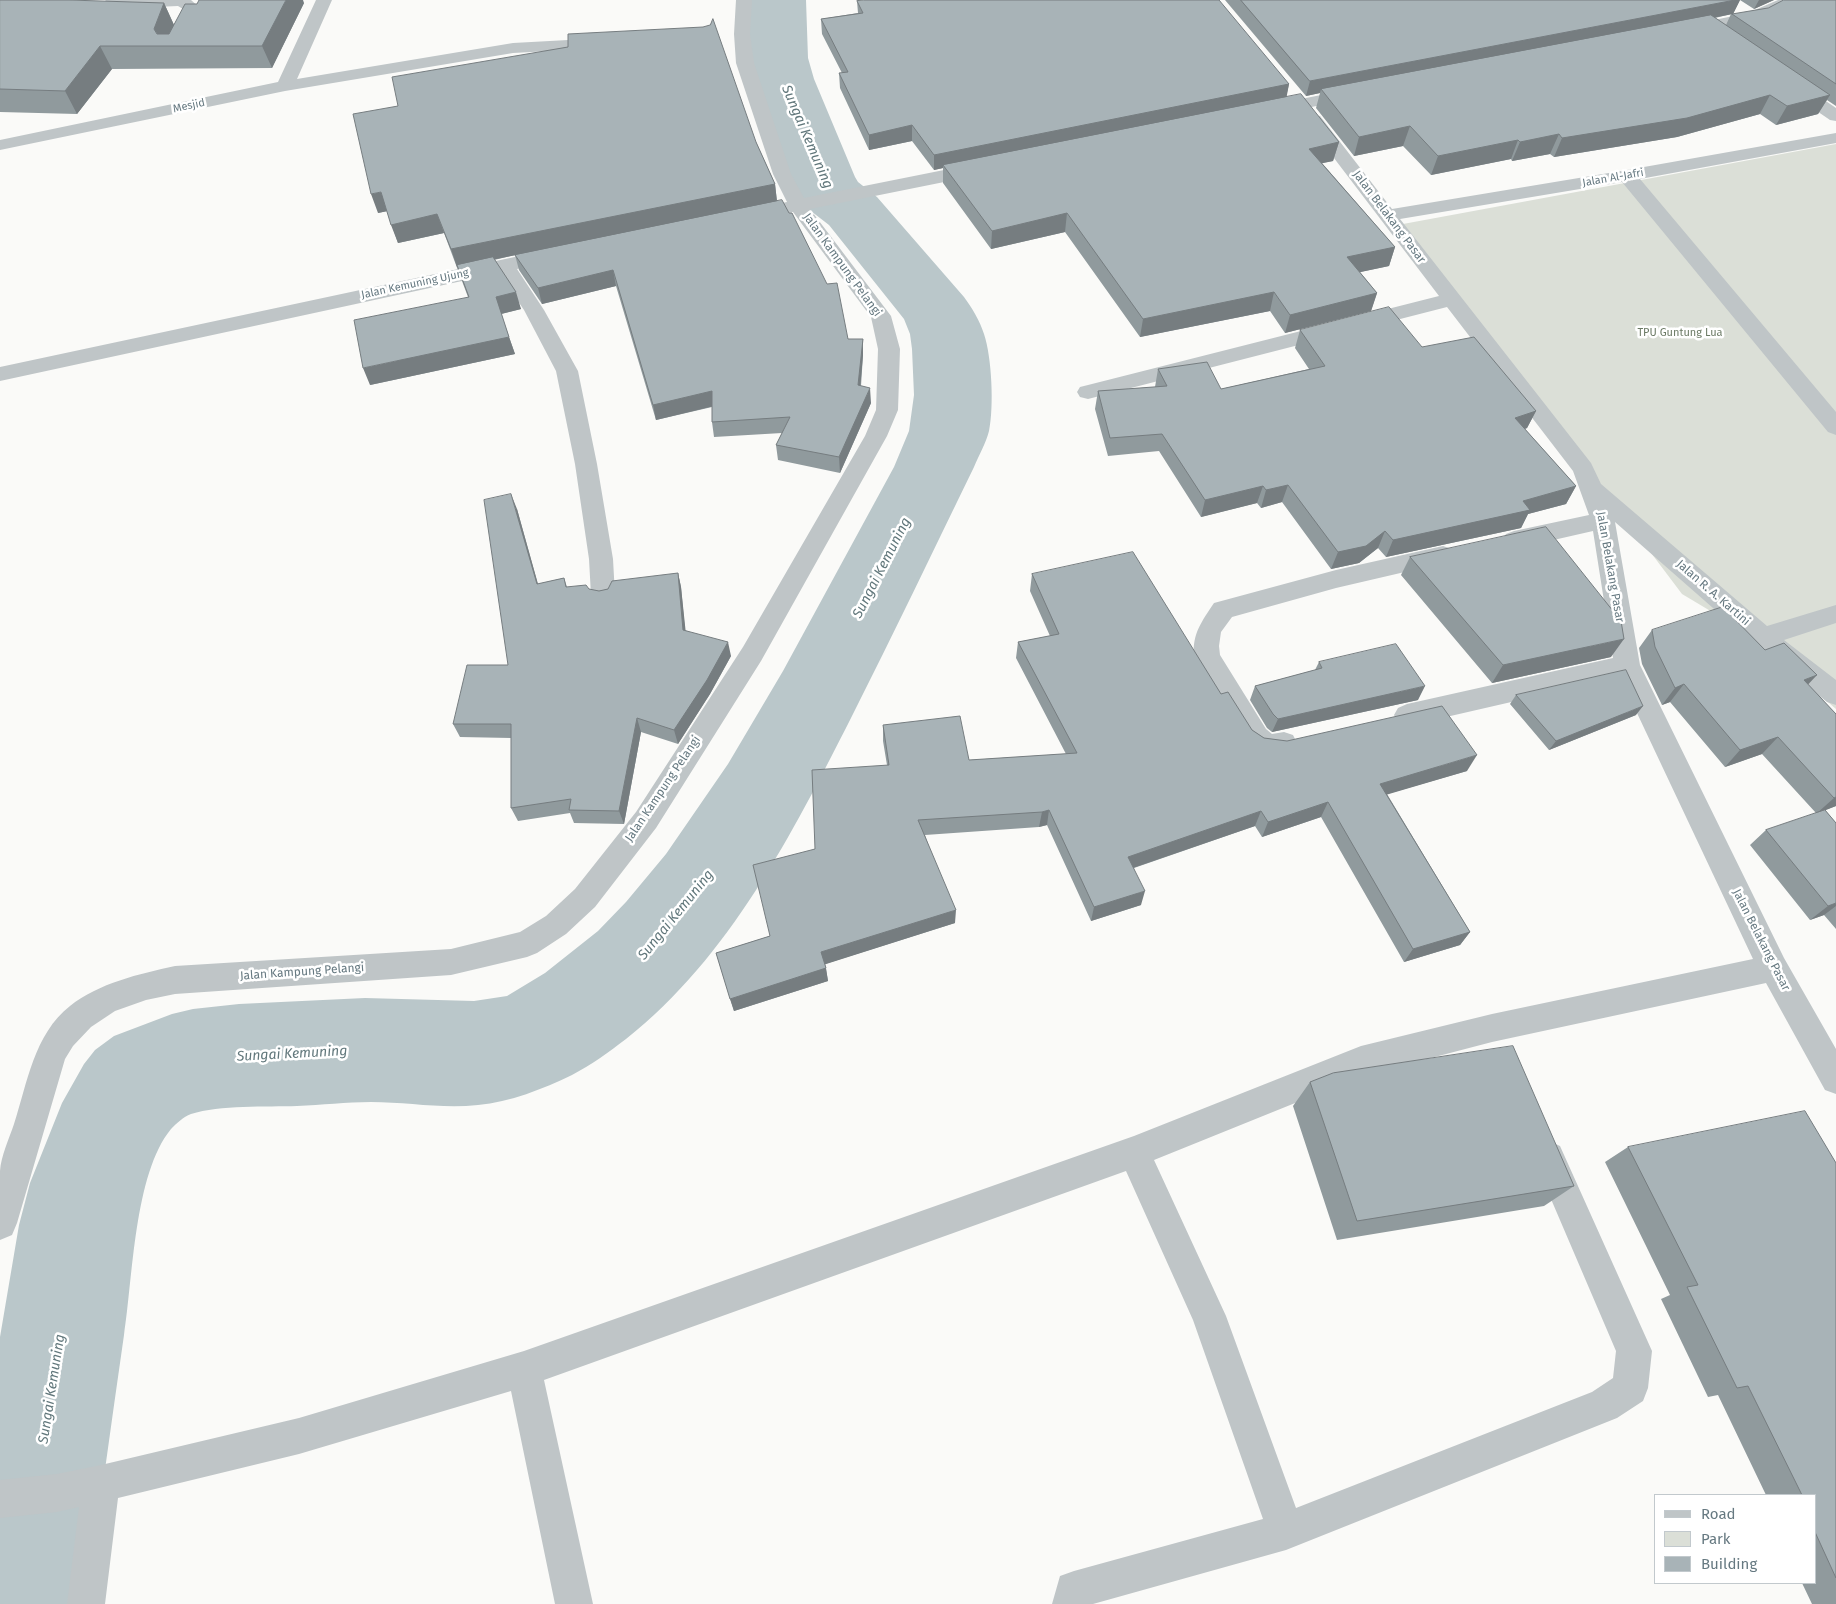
<!DOCTYPE html>
<html>
<head>
<meta charset="utf-8">
<style>
	body { margin:0 }
	#map { position:relative; width:1836px; height:1604px; overflow:hidden; background:#fafaf8; font-family:"Fira Sans",sans-serif }
	canvas { display:block }
	.legend { position:absolute; left:1654px; top:1494px; width:162px; height:90px; box-sizing:border-box; background:#fff; border:1px solid #c2c9cd; margin:0; padding:6px 9px; list-style:none; font-size:15px; color:#667981 }
	.legend li { display:flex; align-items:center; gap:10px; height:25px }
	.legend b { width:25px; border:1px solid #c2c9cd }
</style>
</head>
<body>
<div id="map">
<canvas width="1836" height="1604"></canvas>
<ul class="legend">
<li><b style="height:6px;background:#bfc5c7"></b>Road</li>
<li><b style="height:14px;background:#dbdfd7"></b>Park</li>
<li><b style="height:14px;background:#a8b3b7"></b>Building</li>
</ul>
</div>
<script>
const ctx = document.querySelector('canvas').getContext('2d');
ctx.lineJoin = 'round';
function fillPath(path, color) { ctx.fillStyle = color; ctx.fill(path, 'evenodd'); }
function stroke(path, color, width, dash) { ctx.strokeStyle = color; ctx.lineWidth = width; ctx.lineCap = dash ? 'butt' : 'round'; ctx.setLineDash(dash || []); ctx.stroke(path); }
function write(font, color, halo, rows, align = 'center') {
  ctx.font = font + ' "Fira Sans",sans-serif'; ctx.lineWidth = 5; ctx.setLineDash([]); ctx.textBaseline = 'middle'; ctx.strokeStyle = halo; ctx.fillStyle = color; for (const [text, x, y, turn = 0] of rows) {
    ctx.save(); ctx.translate(x, y); ctx.rotate((+turn || 0) * Math.PI / 180); ctx.textAlign = isNaN(turn) ? turn : align; if (halo) ctx.strokeText(text, 0, 0); ctx.fillText(text, 0, 0); ctx.restore();
  }
}
fillPath(new Path2D(`
	M1836,144V709L1749,634L1682,594L1403,224Z`), '#dbdfd7');
fillPath(new Path2D(`
	M748,0H806L808,58L814,79L855,177L858,182L877,197L964,297C972,308 980,321 984,334C992,358 994,407 989,431C986,443 979,455 974,467C933,551 893,635 851,718C792,834 730,957 626,1039C609,1052 591,1065 572,1075C543,1089 510,1102 478,1105C442,1109 407,1102 371,1102C346,1102 322,1105 297,1106C266,1107 220,1105 191,1114C183,1117 177,1123 171,1129C134,1174 133,1278 124,1335C111,1425 99,1514 86,1604H0V1337L19,1225L30,1183L62,1103L84,1064L95,1050L114,1036L172,1014L193,1009L239,1004L365,998L474,1001L507,996L545,973L598,931L626,902L666,854L728,764L783,671L894,467L909,431L914,395L912,349L910,334L904,319L829,225L807,208L789,177L752,79L748,58Z`), '#bac7ca');
fillPath(new Path2D(`
	M106,0H191L200,8L188,36L186,40H174L172,36L183,9L178,6L110,9L104,7L102,4Z
	M316,0H332L297,79L513,43L605,38L611,39L613,43L611,47L605,48L513,53L285,91L0,150V140L278,82Z
	M736,0H752L750,34L754,63L791,174L804,198L979,163L986,165L988,169L986,173L979,175L810,209L891,316L900,349L898,410L887,436L761,661L656,828L595,907L566,934L537,953L527,957L451,975L175,994L146,1000L115,1011L91,1027L73,1046L65,1059L17,1223L12,1235L0,1240C0,1217 0,1194 0,1171C1,1156 9,1139 14,1124C27,1084 34,1034 70,1006C99,983 139,974 175,966L451,949L520,932L546,916L575,889L636,812L743,647L865,436L876,410L878,349L871,317L793,212L749,221L742,219L739,215L742,211L787,202L773,174L736,63L734,34Z
	M1778,0H1800L1798,3L1759,21L1686,36L1680,35L1678,31L1680,27L1748,13Z
	M1792,81L1798,82L1836,108V121L1830,120L1786,90L1783,86L1786,82Z
	M1356,88L1362,89L1365,93L1362,97L1271,115L1265,114L1262,110L1265,106L1271,105Z
	M1314,115L1320,116L1392,209L1627,170L1836,133V143L1640,179L1836,412V435L1828,432L1622,182L1400,219L1591,463L1601,484L1767,626L1836,605V623L1784,640L1836,680V705L1827,702L1754,644L1615,522L1640,665L1784,958L1836,1049V1094L1825,1090L1766,983L1492,1042L1362,1076L1154,1160L1226,1316L1296,1508L1592,1392L1613,1378L1616,1351L1533,1157L1538,1146L1549,1141L1560,1146L1652,1351L1648,1388L1643,1401L1617,1418L1286,1550L1093,1604H1052L1060,1576L1074,1571L1263,1519L1193,1320L1126,1171L544,1380L593,1604H555L511,1391L299,1454L118,1498L105,1604H67L79,1507L57,1512L0,1518V1480L57,1474L101,1465L299,1418L524,1351L1134,1136L1361,1046L1492,1014L1753,959L1620,677L1407,726L1398,722L1394,715L1398,708L1407,704L1613,658L1593,531L1514,549L1506,546L1502,540L1506,534L1514,531L1589,515L1573,471L1447,307L1088,399L1080,397L1077,392L1080,387L1088,385L1439,296L1305,120L1308,116Z
	M552,249L559,251L562,255L559,259L517,269L544,310L578,371L597,464L613,559L615,595L612,602L603,604L594,602L591,595L589,559L575,464L556,371L524,310L499,273L0,381V367Z
	M1443,546L1452,549L1455,555L1452,561L1336,588L1232,617L1221,632L1219,646L1220,655L1266,729L1272,734L1284,732L1293,735L1297,743L1293,751C1275,757 1263,756 1248,745L1194,656C1192,634 1202,621 1214,603L1336,570Z`), '#bfc5c7');
fillPath(new Path2D(`
	M0,0L164,3L174,25L197,4L304,3L272,68L112,69L77,114L0,112Z
	M1225,0H1774L1754,9L1740,0L1733,14L1836,0V106L1827,100L1818,114L1776,125L1760,114L1677,137L1554,157L1550,154L1512,161L1511,159L1431,175L1403,146L1354,156L1316,108L1320,93L1306,96ZM1731,14L1726,25L1715,18Z
	M857,1L1289,84L1286,97L1339,142L1333,161L1322,163L1395,247L1389,266L1360,272L1377,293L1371,311L1285,333L1270,311L1140,337L1065,232L991,249L943,183V168L934,170L912,141L869,150L840,88L839,73H842L822,34L821,19L858,13Z
	M398,106L756,142L775,184L777,201L848,339H863V355L861,386L871,403L840,473L778,460L776,445L782,433L714,437L712,422V407L656,420L616,286L542,304L519,270L515,255L494,260L521,309L501,314L515,354L370,385L468,297L444,233L398,243L387,211L378,213Z
	M1300,330L1422,347L1536,411L1527,428L1525,429L1576,486L1566,504L1528,514L1521,528L1386,557L1378,548L1359,563L1331,569L1282,502L1261,508L1257,503L1201,517L1159,451L1108,456L1095,409L1098,391L1155,387L1158,369L1221,389L1309,369L1295,348Z
	M517,509L538,584L564,578L567,587L589,589L599,591L678,573L681,587L685,630L731,656L710,694L678,744L641,732L624,824L574,823L570,813L518,821L511,808V738L460,737L453,724L508,665Z
	M1410,557L1611,657L1492,683L1401,575Z
	M1032,574L1221,694L1252,730L1264,738L1467,771L1387,794L1470,932L1460,945L1404,962L1321,817L1262,837L1255,826L1134,868L1141,905L1091,921L1047,825L1039,827L925,835L955,923L825,964L828,981L734,1011L716,953L770,936L815,849L887,765L883,741V725L969,760L1066,754L1016,658L1018,642L1050,636L1030,591Z
	M1652,630L1765,650L1808,685L1836,714V806L1825,810L1836,823V929L1824,915L1810,920L1750,845L1766,830L1816,813L1762,754L1725,767L1670,702L1662,705L1642,664L1639,648Z
	M1319,662L1418,700L1272,732L1267,728L1250,700L1255,686L1315,670Z
	M1516,695L1636,715L1549,750L1510,704Z
	M1310,1082L1574,1186L1544,1206L1337,1240L1293,1106Z
	M1628,1147L1836,1163V1604H1812L1802,1583H1815V1495H1766L1718,1395L1708,1397L1661,1299L1670,1295L1605,1162Z`), '#909a9d');
fillPath(new Path2D(`
	M286,0H303L304,3L272,68L262,46Z
	M1735,0H1740L1733,14L1324,92L1321,89L1320,93L1306,96L1310,81Z
	M1759,0H1774L1754,9Z
	M164,3L174,25L166,46L154,29Z
	M100,46L112,69L77,114L65,91Z
	M1289,84L1286,100L943,165V168L934,170V155Z
	M1770,95L1760,114L1677,137L1554,157L1562,138Z
	M1830,95L1818,114L1776,125L1787,106Z
	M912,125V141L869,150V135Z
	M1410,126L1403,146L1354,156L1359,137Z
	M1559,134L1550,154L1512,161L1520,142Z
	M1518,140L1511,159L1431,175L1438,156Z
	M1339,142L1333,161L1304,167L1309,149Z
	M775,184L777,202L457,267L451,249Z
	M381,192L388,211L378,213L371,194Z
	M1067,213L1065,232L991,249L992,231Z
	M437,214L444,233L398,243L391,225Z
	M1395,247L1389,266L1342,276L1347,257Z
	M613,270L616,286L542,304L538,288Z
	M516,292L521,309L501,314L496,297Z
	M1274,292L1270,311L1140,337L1143,319Z
	M1377,293L1371,311L1285,333L1290,315Z
	M509,337L515,354L370,385L363,368Z
	M863,339V355L859,401L858,385Z
	M870,388L871,403L840,473L839,457Z
	M712,391L714,406L656,420L653,405Z
	M1536,411L1527,428L1506,436L1515,418Z
	M1288,485L1282,502L1261,508L1266,490Z
	M1263,486L1257,503L1201,517L1205,500Z
	M1576,486L1566,504L1528,514L1521,528L1386,557L1393,540L1523,501Z
	M511,494L517,509L542,599L537,584Z
	M1385,531L1378,548L1359,563L1331,569L1338,552Z
	M678,573L681,587L687,644L683,630Z
	M1624,639L1611,657L1492,683L1503,665Z
	M728,642L731,656L710,694L678,744L674,730Z
	M1817,675L1801,692L1804,680Z
	M1684,684L1670,702L1662,705L1675,688Z
	M1425,686L1418,700L1272,732L1278,719Z
	M1643,706L1636,715L1549,750L1556,741Z
	M637,718L641,732L624,824L619,811Z
	M1778,737L1762,754L1725,767L1740,750Z
	M1477,755L1467,771L1372,799L1380,784Z
	M1836,797V806L1816,814L1834,798Z
	M1328,802L1321,817L1262,837L1268,822Z
	M1049,810L1047,825L1039,827L1042,812Z
	M1261,811L1255,826L1124,871L1128,857Z
	M1145,891L1141,905L1091,921L1094,907Z
	M1836,903V906L1824,915L1810,920L1828,906Z
	M956,910L955,923L823,965L821,952Z
	M1470,932L1460,945L1404,962L1413,949Z
	M826,968L828,981L734,1011L730,999Z`), '#767d80');
const building = new Path2D(`
	M0,0H69L164,3L154,29L157,34H169L185,4H197L199,0H286L262,46H100L65,91L0,89Z
	M864,0H1219L1289,84L934,155L912,125L869,135L839,73L848,72L821,19L863,13L857,1Z
	M1241,0H1735L1310,81Z
	M1784,0H1836V84L1732,14L1768,8Z
	M1711,15L1830,95L1787,106L1770,95L1687,118L1562,138L1559,134L1520,142L1518,140L1438,156L1410,126L1359,137L1321,89Z
	M713,19L756,142L775,184L451,249L437,214L391,225L381,192L371,194L353,114L398,106L392,77L568,47V34L703,27L710,25Z
	M1301,94L1339,142L1309,149L1395,247L1347,257L1377,293L1290,315L1274,292L1143,319L1067,213L992,231L943,165Z
	M782,200L789,213H792L827,284L837,283L848,339H863L858,385L870,388L839,457L776,445L790,417L712,422V391L653,405L613,270L538,288L515,255Z
	M493,257L516,292L496,297L509,337L363,368L354,320L469,297L457,265Z
	M1389,307L1422,347L1474,337L1536,411L1515,418L1576,486L1523,501L1530,510L1393,540L1385,531L1366,546L1338,552L1288,485L1266,490L1263,486L1205,500L1162,434L1110,438L1098,391L1167,386L1158,369L1207,362L1221,389L1325,366L1300,330Z
	M511,494L537,584L564,578L566,587L586,585L589,589L599,591L608,589L612,581L678,573L683,630L728,642L707,680L674,730L637,718L619,811L569,810L571,799L511,808V724H453L467,665H508L484,500Z
	M1546,527L1621,621L1624,639L1503,665L1410,557Z
	M1133,552L1221,694L1228,692L1252,730L1264,738L1287,741L1442,706L1477,755L1380,784L1470,932L1413,949L1328,802L1268,822L1261,811L1128,857L1145,891L1094,907L1049,810L1042,812L918,820L956,910L821,952L826,968L730,999L716,953L770,936L753,865L815,849L812,770L889,765L883,725L960,716L969,760L1077,753L1018,642L1059,634L1032,574Z
	M1723,607L1765,650L1784,643L1817,675L1804,680L1836,714V797L1834,798L1778,737L1740,750L1684,684L1675,688L1655,647L1652,630Z
	M1396,644L1425,686L1278,719L1273,714L1255,686L1322,668L1319,662Z
	M1626,670L1643,706L1556,741L1516,695Z
	M1825,810L1836,823V903L1828,906L1766,830Z
	M1513,1046L1574,1186L1357,1221L1310,1082L1333,1073Z
	M1805,1111L1836,1163V1578L1815,1532V1495H1802L1748,1386L1737,1388L1687,1287L1698,1285L1628,1147Z`);
fillPath(building, '#a8b3b7');
stroke(building, '#767d80', 1);
write('11px', '#667981', '#fff', [
	["Mesjid",189,106,-12],
	["Jalan Al-Jafri",1613,178,-10],
	["Jalan Kemuning Ujung",415,284,-12]
]);
write('11px', '#6b7a65', '#fff', [
	["TPU Guntung Lua",1680,333]
]);
write('12px', '#667981', '#fff', [
	["Jalan Belakang Pasar",1389,217,53],
	["Jalan Kampung Pelangi",842,265,54],
	["Jalan Belakang Pasar",1610,567,80],
	["Jalan R. A. Kartini",1713,593,41],
	["Jalan Kampung Pelangi",663,789,-56],
	["Jalan Belakang Pasar",1761,940,63],
	["Jalan Kampung Pelangi",302,972,-4]
]);
write('italic 14px', '#61777b', '#fff', [
	["Sungai Kemuning",807,137,67],
	["Sungai Kemuning",882,568,-63],
	["Sungai Kemuning",676,915,-51],
	["Sungai Kemuning",292,1054,-3],
	["Sungai Kemuning",52,1389,-81]
]);
</script>
</body>
</html>
